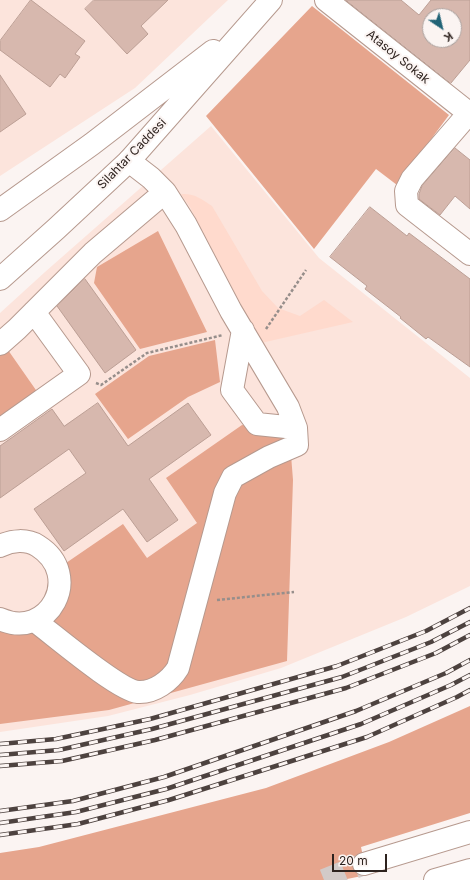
<!DOCTYPE html>
<html>
<head>
<meta charset="utf-8">
<style>
	body { margin:0 }
	#map { position:relative; width:470px; height:880px; overflow:hidden; background:#fbf4f2; font-family:Inter,sans-serif }
	canvas { display:block }
	.north { position:absolute; left:422px; top:8px; width:40px; height:40px; box-sizing:border-box; background:#fbf4f2; border:1px solid #a9a09d; border-radius:50%; rotate:145deg; font-size:11px; font-weight:700; line-height:16px; text-align:center; color:#2d221e }
	.north::after { content:''; display:block; margin:auto; width:14px; height:18px; background:#216376; clip-path:polygon(50% 0,100% 100%,50% 72%,0 100%) }
	.scale { position:absolute; left:332px; top:854px; width:55px; height:18px; box-sizing:border-box; border:2px solid #2d221e; border-top:0; padding-left:5px; font-size:12px; line-height:14px; white-space:nowrap; color:#2d221e; -webkit-text-stroke:3px #fbf4f2; paint-order:stroke }
</style>
</head>
<body>
<div id="map">
<canvas width="470" height="880"></canvas>
<div class="north">K</div>
<div class="scale">20 m</div>
</div>
<script>
const ctx = document.querySelector('canvas').getContext('2d');
ctx.lineJoin = 'round';
function fillPath(path, color) { ctx.fillStyle = color; ctx.fill(path, 'evenodd'); }
function stroke(path, color, width, dash) { ctx.strokeStyle = color; ctx.lineWidth = width; ctx.lineCap = dash ? 'butt' : 'round'; ctx.setLineDash(dash || []); ctx.stroke(path); }
function write(font, color, halo, rows, align = 'center') {
  ctx.font = font + ' Inter,sans-serif'; ctx.lineWidth = 4; ctx.setLineDash([]); ctx.textBaseline = 'middle'; ctx.strokeStyle = halo; ctx.fillStyle = color; for (const [text, x, y, turn = 0] of rows) {
    ctx.save(); ctx.translate(x, y); ctx.rotate((+turn || 0) * Math.PI / 180); ctx.textAlign = isNaN(turn) ? turn : align; if (halo) ctx.strokeText(text, 0, 0); ctx.fillText(text, 0, 0); ctx.restore();
  }
}
fillPath(new Path2D(`
	M0,0H228L135,88L0,176Z
	M211,126L319,258L470,378V586L406,617L281,668L190,695L108,716L0,732V313L45,272Z`), '#fce4dc');
fillPath(new Path2D(`
	M181,194C194,193 202,199 212,206L262,291L278,308L300,316L324,300L353,322L261,343L190,207Z`), '#ffdacd');
fillPath(new Path2D(`
	M312,6L449,115L397,185L376,169L314,249L206,116Z
	M158,231L207,332L140,349L94,283L97,267Z
	M215,340L220,382L188,397L128,439L95,394L149,356Z
	M8,350L38,393L0,420V355Z
	M242,425L289,430L293,480L287,661L109,710L0,724V624L15,630L66,585V563L123,524L147,558L197,523L166,478Z
	M470,706V813L361,847L367,875L342,880H0V853L39,847L266,788L389,742Z`), '#e6a58d');
const building = new Path2D(`
	M31,0L85,41L75,54L80,57L65,78L60,74L50,87L0,50V41Z
	M94,0H168L141,26L148,34L127,54L85,9Z
	M346,0H401L419,15L431,0H470V60L451,83ZM430,16H454V40H430Z
	M0,75L26,114L0,132Z
	M455,148L470,160V209L455,196L440,215L419,199V194L422,186Z
	M370,207L407,236L409,233L470,279V367L428,337L426,339L400,318L401,317L365,289L367,286L330,257Z
	M85,279L136,350L105,373L57,306Z
	M98,403L128,446L188,403L211,435L149,479L178,520L147,542L123,509L64,551L34,509L86,473L69,449L0,498V446L52,409L64,426Z`);
fillPath(building, '#d7b8ae');
stroke(building, '#bc9f95', 1);
stroke(new Path2D(`
	M324,880L364,864`), '#d2cac8', 22, [22, 11]);
const minor = new Path2D(`
	M326,0L470,114
	M470,112L412,179L406,191L407,205L470,254
	M243,330L232,390L257,424L296,428
	M0,344L17,329L93,253L165,192
	M0,430L79,374L34,312
	M0,546C12,540 27,539 38,546C84,575 49,641 0,619
	M35,621C54,635 118,690 138,692C154,693 170,681 178,668L225,493L233,477L269,457L297,445L296,428L288,407L231,311L186,225L165,192L151,178L129,161`);
const major = new Path2D(`
	M0,210L92,144L213,51
	M0,279L56,229L129,161L271,0
	M364,864L470,832
	M435,880L470,870`);
stroke(minor, '#b6998e', 24);
stroke(major, '#b6998e', 24);
stroke(new Path2D(`
	M266,329L306,270
	M96,383L101,385L147,353L223,335
	M217,600L294,592`), '#968e8b', 2.5, [3, 2]);
stroke(minor, '#fff', 22);
stroke(major, '#fff', 22);
const rail = new Path2D(`
	M0,744L56,739L150,719L337,666L426,631L470,608
	M0,755L59,750L152,729L342,677L431,642L470,622
	M0,766L62,761L155,740L346,688L436,653L470,635
	M0,811L73,801L164,777L356,711L446,673L470,660
	M0,823L76,812L166,789L361,724L451,685L470,675
	M0,835L78,824L169,800L367,737L457,697L470,690`);
stroke(rail, '#4d423f', 4.5);
stroke(rail, '#fbf4f2', 3, [9]);
write('12px', '#2d221e', '#fbf4f2', [
	["Atasoy Sokak",398,57,39],
	["Silahtar Caddesi",132,154,-46]
]);
</script>
</body>
</html>
